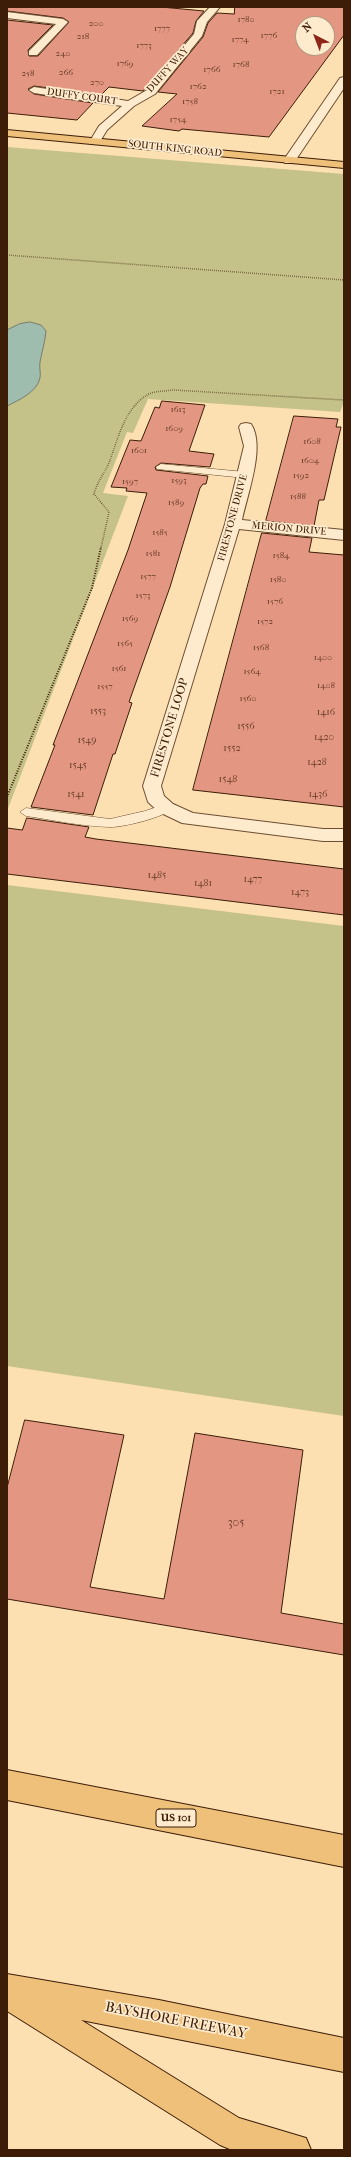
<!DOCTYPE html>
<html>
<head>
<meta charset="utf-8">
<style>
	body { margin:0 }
	#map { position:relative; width:351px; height:2157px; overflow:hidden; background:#fde0b2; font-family:"IM FELL French Canon",serif }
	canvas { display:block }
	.frame { position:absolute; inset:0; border:8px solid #3d1d08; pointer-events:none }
	.north { position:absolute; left:295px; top:16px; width:40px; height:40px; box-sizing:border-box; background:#feebcd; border:1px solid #b1997e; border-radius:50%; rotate:318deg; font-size:11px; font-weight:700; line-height:16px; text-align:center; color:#3d1d08 }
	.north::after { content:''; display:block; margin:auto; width:14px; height:18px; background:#8f2418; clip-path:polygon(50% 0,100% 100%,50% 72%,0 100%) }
</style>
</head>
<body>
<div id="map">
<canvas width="351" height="2157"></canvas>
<div class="frame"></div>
<div class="north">N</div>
</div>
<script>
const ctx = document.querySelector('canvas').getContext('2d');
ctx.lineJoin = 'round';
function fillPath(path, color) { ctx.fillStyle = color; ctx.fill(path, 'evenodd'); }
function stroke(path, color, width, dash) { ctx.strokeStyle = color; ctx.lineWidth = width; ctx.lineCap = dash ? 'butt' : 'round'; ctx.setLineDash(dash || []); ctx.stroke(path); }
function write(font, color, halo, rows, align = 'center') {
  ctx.font = font + ' "IM FELL French Canon",serif'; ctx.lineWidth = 3.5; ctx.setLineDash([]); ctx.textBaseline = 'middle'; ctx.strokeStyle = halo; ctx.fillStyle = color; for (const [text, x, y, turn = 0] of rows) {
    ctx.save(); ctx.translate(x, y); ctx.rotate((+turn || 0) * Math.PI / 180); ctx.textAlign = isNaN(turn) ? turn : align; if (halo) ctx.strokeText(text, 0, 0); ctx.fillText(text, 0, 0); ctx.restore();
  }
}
fillPath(new Path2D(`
	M7,147L344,174V402L340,412L148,399L133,433L127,432L103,493L128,496L7,811Z
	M7,885L344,926V1416L7,1366Z`), '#c4c189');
const water = new Path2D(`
	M30,322L41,325L46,331C45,342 42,351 40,362C39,367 41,373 40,378C37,392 19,400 7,406V330L19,324Z`);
fillPath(water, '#9fbdae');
stroke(water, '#787d6c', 1);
const building = new Path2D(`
	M7,7H161L204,11L196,21L193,33L143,91L109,87L101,95L34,86L28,89L34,94L93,103L77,120L7,113V20L53,25L28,50L29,56H38L69,22L63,18L7,11Z
	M235,7H344V35L269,137L182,129L179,131L142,126L177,94L158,92L203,37L208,23L217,13L234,14ZM303,24H327V48H303Z
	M162,401L205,405L189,451L214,454L210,467L161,463L155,467L156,470L208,476L206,484H203L200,488L170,587L129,702L132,703L115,754H113L93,815L31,807L55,745H53L128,550L147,493L126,491L127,488L111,487L130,440L141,441L155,407L159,408Z
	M294,416L338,419L336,427H341L324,500H319L314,526L266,521Z
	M262,533L312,538L309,552L344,555V807L193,790Z
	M27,818L89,827L85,837L96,839L344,869V915L7,874V828L22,830Z
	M25,1420L124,1435L90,1587L164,1599L195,1433L303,1450L281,1613L344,1624V1655L7,1599V1488Z`);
fillPath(building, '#e39682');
stroke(building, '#3d1d08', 1);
const lane = new Path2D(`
	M161,464L245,472L250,475L245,478L157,469L156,467Z
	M166,804L171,805L172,808C167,817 120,828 109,827C81,826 53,820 26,816L20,812L26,808L110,819L145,811Z`);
const street = new Path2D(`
	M210,7H220L207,22L202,36L155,94L134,106L107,130L99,143L95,144L90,141L99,126L122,106L34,93L29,90L34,87L128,101L147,90L194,34L197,21Z
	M7,12L63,19L68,22L37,55H29V51L56,24L7,18Z
	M344,77V88L295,161L293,163H285L283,161L340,78Z
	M246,423L251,424C266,446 247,495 242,520L344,530V540L239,529L161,786L164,796L173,804L193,813L323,829H344V841H323L182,823L159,812L148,802L143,786L225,524L244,446L239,427L241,424Z`);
const primary = new Path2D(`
	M7,130L344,162V168L7,136Z`);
const highway = new Path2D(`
	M7,1770L344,1835V1867L7,1800Z
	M7,1974L159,2000L344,2038V2072L81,2020L239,2118L306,2138L311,2150H232L220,2145L7,2011Z`);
stroke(lane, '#6d4e32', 1);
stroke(street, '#6d4e32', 2);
stroke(primary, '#3d1d08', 2);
stroke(highway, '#3d1d08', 2);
stroke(new Path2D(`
	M7,255L344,280
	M101,548L109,512L94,494C97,482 104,474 109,463C118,439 125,405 151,393C158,391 166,391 173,390L344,400`), '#3d1d08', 1.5, [0.5, 1.5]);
stroke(new Path2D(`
	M7,797L92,588L101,547`), '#3d1d08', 2, [1, 1.5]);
fillPath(lane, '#feebcd');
fillPath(street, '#feebcd');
fillPath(primary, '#eec079');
fillPath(highway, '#eec079');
write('9px', '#663b26', null, [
	["1780",246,20],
	["200",96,24],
	["1777",162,29],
	["1776",269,36],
	["218",83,37],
	["1774",240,40],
	["1773",144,46],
	["240",63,54],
	["1769",125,64],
	["1768",241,65],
	["1766",212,70],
	["266",66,73],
	["258",28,74],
	["270",97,83],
	["1762",198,87],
	["1721",277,92],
	["1758",190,102],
	["1754",178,120],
	["1613",178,410],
	["1609",174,429],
	["1608",312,442],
	["1601",139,451],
	["1604",310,461],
	["1592",301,476],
	["1593",179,481],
	["1597",130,482],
	["1588",298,497],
	["1589",176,503],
	["1585",160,533],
	["1581",153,554],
	["1584",281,556],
	["1577",148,577],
	["1580",278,580],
	["1573",143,596],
	["1576",275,602],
	["1569",130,619],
	["1572",265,622],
	["1565",125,644],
	["1568",261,648],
	["1400",323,658],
	["1561",119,669],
	["1564",252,672],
	["1408",326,686],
	["1557",105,687],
	["1560",248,699]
]);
write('10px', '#3d1d08', '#feebcd', [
	["DUFFY WAY",168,70,-48],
	["DUFFY COURT",82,97,8],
	["SOUTH KING ROAD",175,149,6],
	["FIRESTONE DRIVE",233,518,-75],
	["MERION DRIVE",289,529,5]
]);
write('10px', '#663b26', null, [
	["1553",98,712],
	["1416",326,713],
	["1556",246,727],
	["1420",324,738],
	["1549",87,741],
	["1552",232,749],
	["1428",317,763],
	["1545",78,766],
	["1548",228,780],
	["1541",76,795],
	["1436",318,795],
	["1485",157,876],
	["1477",253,880],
	["1481",203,884],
	["1473",300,893]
]);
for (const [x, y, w] of [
	[176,1818,40]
]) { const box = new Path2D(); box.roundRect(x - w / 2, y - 9, w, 18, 3); ctx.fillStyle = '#feebcd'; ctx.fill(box); stroke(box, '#3d1d08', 1); }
write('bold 11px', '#3d1d08', null, [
	["US 101",176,1818]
]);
write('12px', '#3d1d08', '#feebcd', [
	["FIRESTONE LOOP",170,728,-73]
]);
write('12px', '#663b26', null, [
	["305",236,1523]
]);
write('14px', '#3d1d08', '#feebcd', [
	["BAYSHORE FREEWAY",176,2021,11]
]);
</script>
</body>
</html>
